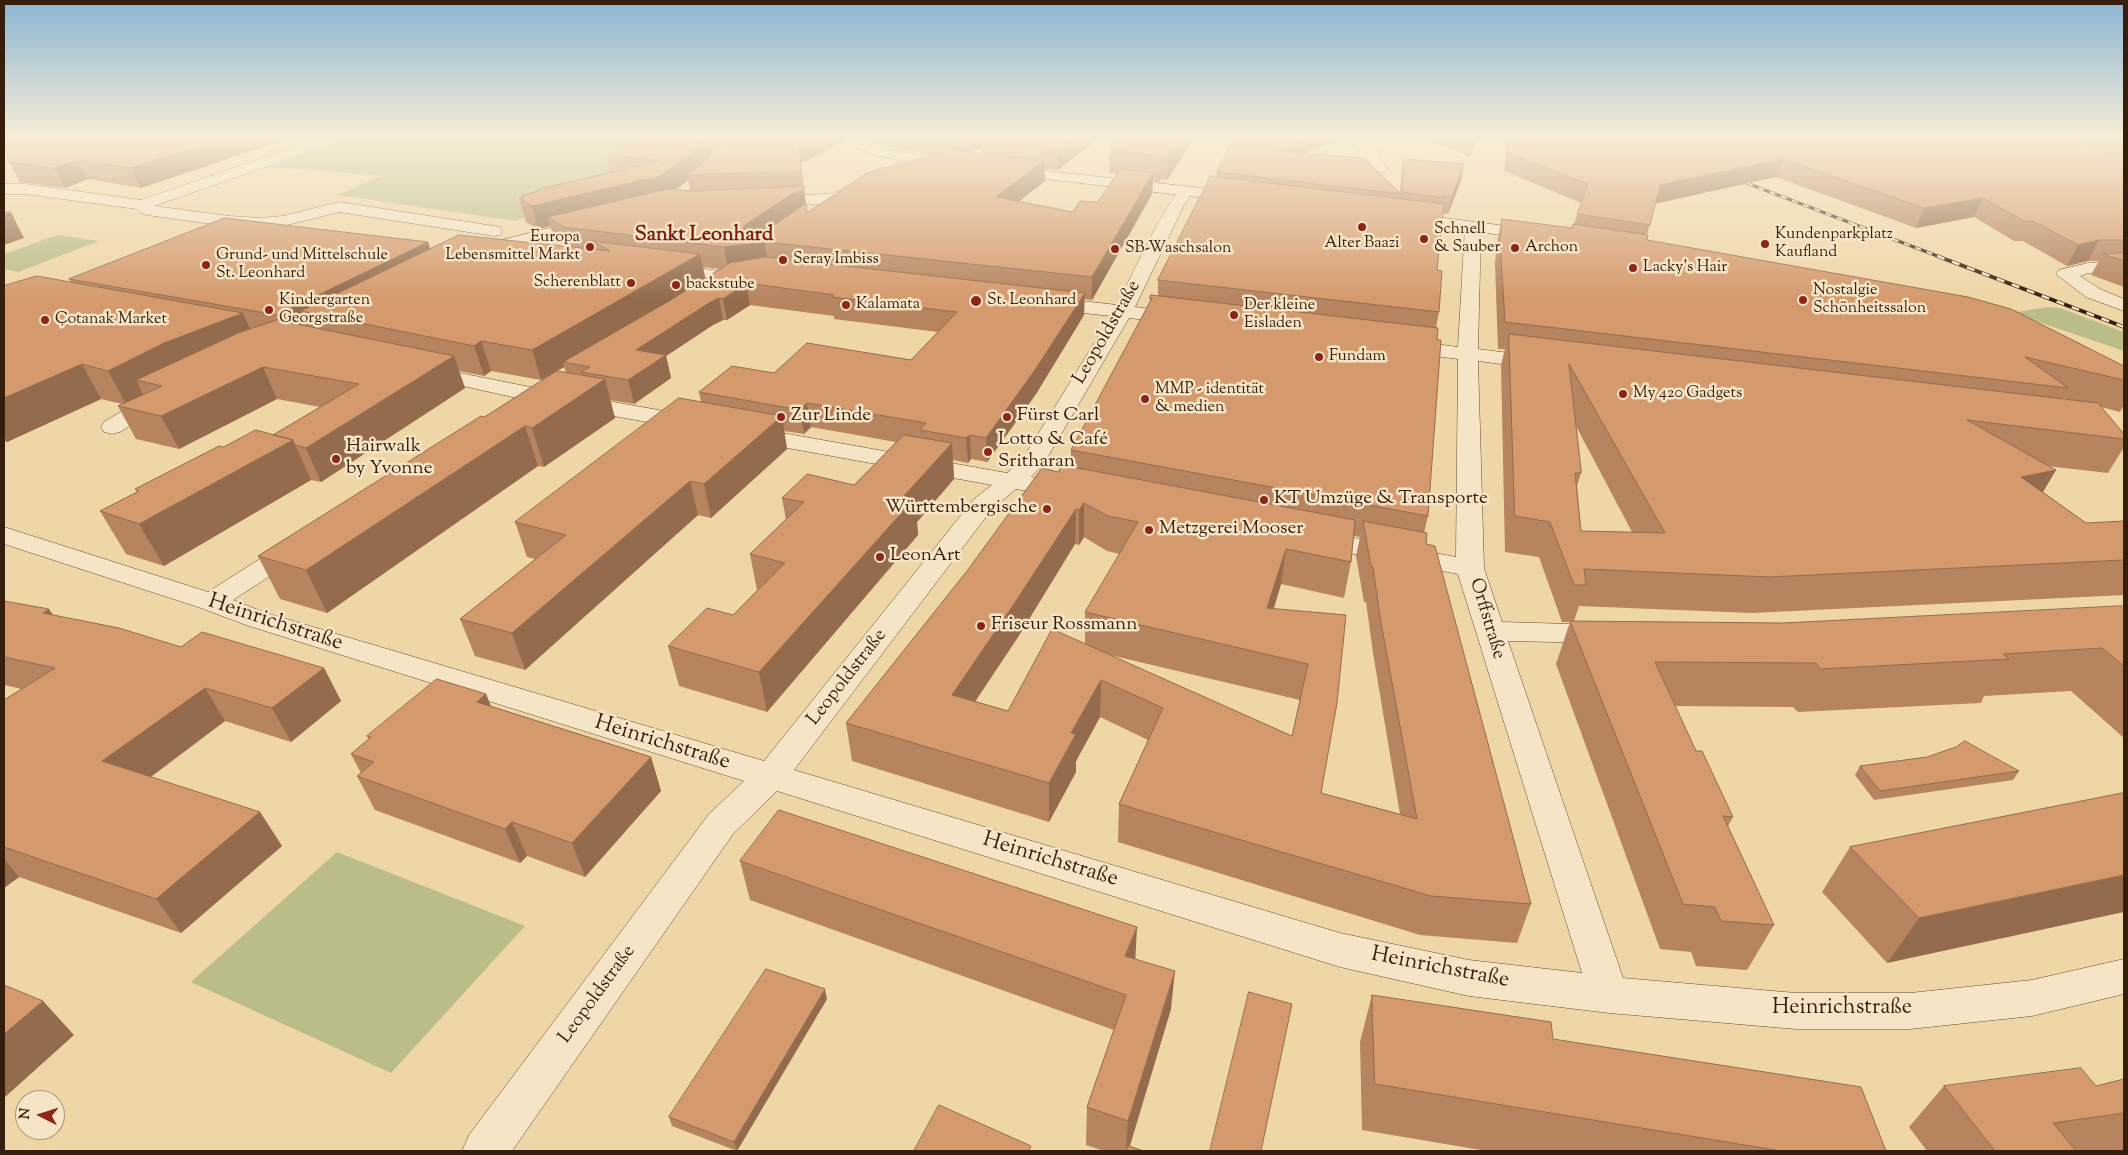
<!DOCTYPE html>
<html>
<head>
<meta charset="utf-8">
<style>
	body { margin:0 }
	#map { position:relative; width:2128px; height:1155px; overflow:hidden; background:#efd6a7; font-family:"Sorts Mill Goudy",serif }
	canvas { display:block }
	.frame { position:absolute; inset:0; border:5px solid #361e0d; pointer-events:none }
	.north { position:absolute; left:15px; top:1090px; width:50px; height:50px; box-sizing:border-box; background:#f5e4c6; border:1px solid #a9957c; border-radius:50%; rotate:275deg; font-size:14px; font-weight:700; line-height:20px; text-align:center; color:#361e0d }
	.north::after { content:''; display:block; margin:auto; width:18px; height:22px; background:#8f2418; clip-path:polygon(50% 0,100% 100%,50% 72%,0 100%) }
</style>
</head>
<body>
<div id="map">
<canvas width="2128" height="1155"></canvas>
<div class="frame"></div>
<div class="north">N</div>
</div>
<script>
const ctx = document.querySelector('canvas').getContext('2d');
ctx.lineJoin = 'round';
function fillPath(path, color) { ctx.fillStyle = color; ctx.fill(path, 'evenodd'); }
function stroke(path, color, width, dash) { ctx.strokeStyle = color; ctx.lineWidth = width; ctx.lineCap = dash ? 'butt' : 'round'; ctx.setLineDash(dash || []); ctx.stroke(path); }
function write(font, color, halo, rows, align = 'center') {
  ctx.font = font + ' "Sorts Mill Goudy",serif'; ctx.lineWidth = 5; ctx.setLineDash([]); ctx.textBaseline = 'middle'; ctx.strokeStyle = halo; ctx.fillStyle = color; for (const [text, x, y, turn = 0] of rows) {
    ctx.save(); ctx.translate(x, y); ctx.rotate((+turn || 0) * Math.PI / 180); ctx.textAlign = isNaN(turn) ? turn : align; if (halo) ctx.strokeText(text, 0, 0); ctx.fillText(text, 0, 0); ctx.restore();
  }
}
fillPath(new Path2D(`
	M354,137H721L675,146L516,221L337,195L381,176L270,167Z
	M58,235L99,241L18,272L4,269V254Z
	M2047,307L2060,308L2124,332V351L2012,313Z
	M337,852L525,926L391,1073L191,982Z`), '#babd87');
const street = new Path2D(`
	M323,137H345L343,140L154,206L229,216L261,218L283,216L339,202L494,226L500,227L502,231L500,235L494,236L339,212L283,226L261,228L212,224L147,215L141,213L137,209L25,194H4V184H25L141,200Z
	M1345,137H1361L1376,150L1387,169L1385,172H1375L1365,155Z
	M865,184L870,186L873,189L870,192L829,204L769,206L763,204L761,201L763,198L769,196L828,194Z
	M1186,186L1191,188L1194,191L1184,205L1135,307L1181,312L1188,314L1191,318L1188,322L1181,324L1129,318L1043,465L1031,477L1077,486L1080,491L1077,496L1068,498L1016,489L992,509L794,770L1340,933L1469,960L1582,973L1458,574L1317,547L1308,545L1304,539L1308,533L1317,531L1456,557L1458,359L1404,352L1397,350L1394,346L1397,342L1404,340L1458,347L1465,227L1467,223H1479L1481,227L1478,349L1540,357L1547,359L1550,363L1547,367L1540,369L1478,361L1484,568L1502,622L1603,625L1613,627L1618,634L1613,641L1603,643L1508,641L1623,978L1796,993H1910L2032,980L2124,959V994L2032,1016L1910,1029H1796L1609,1013L1469,996L1340,967L777,791L733,834L512,1151H462L469,1135L709,814L744,781L246,625L201,608L4,544V527L208,592L288,541L297,539L306,541L310,547L306,553L233,600L266,613L764,761L974,499L992,485L749,441L741,439L738,434L741,429L749,427L1007,473L1022,460L1111,316L1047,309L1040,307L1038,303L1040,299L1047,297L1117,305C1128,285 1169,191 1186,186Z
	M589,218L595,220L597,223L595,226L480,256L474,255L471,251L474,247Z
	M2088,263H2124V273H2088L2080,276L2100,289L2124,299V311L2086,297L2056,274L2059,270Z
	M667,264L728,272L749,269L755,270L758,274L755,278L728,282L661,273L658,269L661,265Z
	M425,366L535,388L692,416L700,418L703,423L700,428L692,430L535,402L418,376L414,372L418,368Z
	M158,392L166,394L169,399L166,404L120,432L112,434L104,432L101,427L104,422L150,394Z`);
const secondary = new Path2D(`
	M833,137H854L886,149L953,161L958,162L960,165L958,168L953,169L878,156L835,140Z
	M1009,167L1239,192L1245,194L1247,197L1245,200L1239,202L1004,174L1002,171L1004,168Z
	M1406,213L1537,230L1543,231L1545,235L1543,239L1537,240L1400,221L1398,218L1400,215Z`);
stroke(street, '#644c34', 1);
stroke(secondary, '#361e0d', 1);
fillPath(street, '#f5e4c6');
fillPath(secondary, '#f5e4c6');
const railFar1 = new Path2D(`
	M1736,179L1940,257`);
const rail = new Path2D(`
	M1937,256L2124,327`);
stroke(railFar1, '#361e0d', 3);
stroke(rail, '#361e0d', 4);
stroke(railFar1, '#f5e4c6', 2, [6]);
stroke(rail, '#f5e4c6', 2.5, [8]);
fillPath(new Path2D(`
	M4,137H293L141,188L88,179L65,188L20,182L9,162Z
	M582,137H840L841,144L801,163L807,213L935,155L887,147L860,137H1100L1058,170L1044,169L1045,181L1018,202L1073,212L1098,202L1117,174L1109,173L1110,148L1116,137H1195L1167,180L1160,179L1159,182L1153,181L1152,194L1092,300L1084,299V315L1036,394L987,462L971,459L968,463L953,460L954,479L917,522L918,535L767,712L679,686L668,646L733,615L757,590L750,554L786,520L782,498L854,485L896,442L811,427L804,434L784,431L787,449L711,518L698,515L525,670L475,656L460,619L535,559L527,557L515,522L701,402L699,392L774,373L911,360L938,332L834,319V316L750,305L727,320H723L713,325L666,356L671,378L634,404L610,400L615,418L544,467L538,466L327,613L280,599L258,556L484,417L566,373L564,367L541,380L491,371L484,376L459,371L465,388L321,482L311,480L164,566L126,554L100,511L137,492L135,489L223,447L273,435L320,407L277,399L179,449L136,439L118,406L122,404L101,399L7,442L4,441V285V286L71,282L69,279L431,249L566,247L554,239L550,226L538,229L526,222L519,198H522V196L540,190V189L610,173L606,154L625,146L583,140ZM982,149V154L969,152ZM688,180L690,191L676,190ZM703,267L720,269L705,278Z
	M1234,137H1344L1306,153L1400,193L1401,176L1404,159L1464,164L1461,181L1448,214L1443,213L1437,270L1439,312L1436,328L1428,516L1424,533L1426,544L1531,904L1517,943L1420,935L1118,842L1119,804L1148,740L1100,717L1076,761V772L1049,822L852,761L846,723L1058,472L1071,467V450L1150,303V298L1158,296V280L1216,177L1217,172ZM1354,536L1360,537L1356,556L1364,602H1366L1373,653L1400,814L1321,793L1346,615L1274,609L1281,584L1344,598L1351,562ZM1084,537L1107,551L1120,554L1085,612V644L1008,711L975,701L1018,637L1075,544L1079,545ZM1110,655L1300,700L1292,736Z
	M1422,137H1478L1470,157Z
	M1508,137H2124V287L2091,275L2099,261H2088L2067,266L2023,241H2014L1974,217L1916,228L1776,177L1655,203L1647,235V240L2124,366V405L2120,412L2101,407L2124,434V447L2108,473L2047,466L2056,470L2043,492L2086,523L2124,521V595L1752,613L1579,606L1574,621L1783,623L2124,608V738L2071,691L1984,696L1981,703L1798,712L1793,707L1675,706L1696,751L1733,817L1728,826L1774,925L1747,970L1696,966L1691,952L1660,949L1556,664L1570,622H1562L1539,557L1505,552L1501,365L1505,349H1498L1495,264L1497,242L1502,219L1572,228L1574,224L1581,203L1504,171ZM2063,398L2076,401L2062,399ZM1576,426L1632,532L1581,531L1577,486L1581,473Z
	M4,601L54,615L181,647L324,668L341,701L291,742L225,721L151,777L260,812L282,846L181,933L19,877L4,888V700L22,689L4,685Z
	M486,694L491,706L651,757L661,791L585,877L527,856L520,863L375,810L357,776L361,773L351,754L369,739L367,736Z
	M1860,766L2019,771L2013,780L1874,800L1855,775Z
	M2124,793L1887,963L1822,892L1850,847Z
	M740,861L1171,1009L1130,1146L1144,1151H1104L1086,1145L1087,1107L1114,1030L750,900Z
	M1372,995L1553,1039L1886,1151H1487L1362,1130L1360,1042Z
	M827,999L737,1151L672,1126L669,1117Z
	M2124,1079V1151H2114L2113,1150L2101,1151H1927L1909,1127L1944,1086H2096Z`), '#b6845f');
fillPath(new Path2D(`
	M228,137H293L141,188L131,168Z
	M709,137H765L703,162L696,174L687,175L688,180L665,198L548,217L550,226L538,229L532,206L660,176L699,141Z
	M807,137H840L841,144L801,163L805,193L798,141Z
	M949,137H1028L981,140L982,149L950,157Z
	M1073,137H1100L1058,170V149Z
	M1180,137H1195L1167,180L1168,154Z
	M1311,137H1344L1275,166L1277,151Z
	M1475,137H1478L1470,157L1473,142Z
	M1162,153L1160,179L1159,182L1160,156Z
	M1783,159L1776,177L1654,204L1660,185Z
	M78,160L88,179L65,188L54,168Z
	M1044,161L1045,181L997,219L996,197Z
	M1464,164L1461,181L1448,214L1452,196Z
	M1153,173L1152,194L1092,300V277Z
	M804,190L807,211L765,242L768,264L728,270L724,247L745,225L792,194Z
	M1983,198L1974,217L1916,228L1924,208Z
	M11,212L24,238L4,245V215Z
	M2099,240L2088,261L2067,266L2078,245Z
	M428,242L434,260L301,311L307,324L286,334L277,315Z
	M700,254L706,281L563,362L564,367L541,380L532,350Z
	M746,283L750,305L727,320L723,299Z
	M1085,293L1084,315L1036,394L987,462L986,438Z
	M719,298L723,320L713,325L666,356L671,378L634,404L628,380L636,350L709,303Z
	M243,313L258,346L162,386L136,380L144,396L127,406L108,371L164,343Z
	M481,341L491,371L484,376L474,346Z
	M454,356L465,388L321,482L306,448Z
	M82,364L101,399L7,442L4,436V398Z
	M263,367L277,399L179,449L161,416Z
	M605,379L615,418L544,467L532,428Z
	M807,403L811,427L804,434L800,410Z
	M782,416L787,449L711,518L704,484Z
	M525,426L538,466L327,613L306,570Z
	M970,435L971,459L968,463L966,438Z
	M293,440L311,480L164,566L139,524Z
	M952,443L954,479L917,522L918,535L767,712L759,672L904,496Z
	M2056,470L2035,505L2021,477Z
	M690,481L698,515L525,670L512,633Z
	M1084,503V537L1079,545V510Z
	M1076,509L1075,544L1018,637L955,732L952,695Z
	M1286,549L1281,584L1262,644L1267,608Z
	M49,609L71,642L43,613Z
	M324,668L341,701L291,742L272,708Z
	M1101,680L1100,717L1076,761V772L1049,822V783L1071,733Z
	M205,688L225,721L126,795L102,761Z
	M486,694L499,728L477,702Z
	M651,757L661,791L585,877L572,843Z
	M260,812L282,846L181,933L156,899Z
	M512,822L527,856L520,863L505,829Z
	M4,859L19,877L4,888Z
	M2124,875V912L1887,963L1919,918Z
	M1137,927L1135,966L1123,995L1125,956Z
	M1175,971L1171,1009L1128,1151H1126L1128,1121Z
	M825,989L827,999L737,1151L734,1142Z
	M43,1001L74,1035L4,1098V1034Z`), '#946c4d');
const building = new Path2D(`
	M4,137H228L131,168L78,160L54,168L9,162Z
	M643,137H709L699,141L692,153L660,176L532,206L519,198L524,197L522,196L541,190L540,189L659,161L606,154Z
	M744,137H807L798,141L802,171L687,175L710,158L711,150Z
	M993,137H1073L1058,149L981,140Z
	M1116,137H1180L1168,154L1162,153L1160,156L1128,152L1130,150L1110,148Z
	M1234,137H1311L1277,151L1363,158L1401,194L1217,172Z
	M1461,137H1475L1473,142Z
	M1510,137H2065L2090,149L2124,158V240H2099L2078,245L2033,221H2024L1983,198L1924,208L1783,159L1660,185L1650,225L1577,214L1588,184L1508,153Z
	M2098,137H2124V145L2100,138Z
	M951,150L1044,161L996,197L1073,212L1080,201L1098,202L1120,169L1153,173L1092,277L765,242L724,247L564,227L548,217L668,189L691,191L804,186V190L792,194L745,225L742,230L746,236H759L806,203L807,213L867,173Z
	M1404,159L1464,164L1452,196L1444,195V198L1402,192Z
	M1211,176L1444,204L1437,270L1442,271L1439,312L1158,280Z
	M4,212H11L4,215Z
	M225,218L428,242L277,315L69,279Z
	M1502,219L1572,228L1573,224L1648,235L1647,240L1968,297L2011,309L2124,366V380L2025,357L2068,388L1505,322L1500,240Z
	M459,235L610,251L592,241L700,254L532,350L481,341L474,346L301,311Z
	M2124,253V261L2103,254Z
	M765,257L1085,293L1035,370L986,438L970,435L966,438L920,430L926,423L807,403L800,410L699,392L732,366L774,373L807,343L911,360L957,312L832,297L834,295L746,283L723,299L719,298L709,303L636,350L666,355L628,380L581,372L590,367L563,362L669,301L730,263Z
	M37,276L243,313L164,343L108,371L82,364L4,398V286Z
	M1151,295L1438,328L1437,340H1441L1428,516L1071,450L1152,298H1150Z
	M277,320L454,356L306,448L295,445L293,440L273,435L359,384L263,367L161,416L118,406L162,386L136,380L238,333Z
	M1509,334L2098,403L2124,434V439L1967,420L2056,470L2021,477L2086,523L2124,521V560L1769,577L1584,569L1586,585H1574L1550,522L1515,516ZM1569,364L1665,533L1581,531L1575,473H1581Z
	M557,371L605,379L532,428L525,426L306,570L258,556L481,416L484,417Z
	M679,398L782,416L704,484L690,481L512,633L460,619L566,535L515,522Z
	M256,430L293,440L139,524L100,511L139,491L135,489L219,446L223,447Z
	M904,435L952,443L904,496L915,498L759,672L668,646L707,608L733,615L785,563L750,554L804,502L782,498L807,474L854,485Z
	M1062,465L1355,520L1351,562L1286,549L1267,608L1346,615L1337,703L1321,793L1417,819L1380,617L1373,567L1371,566L1363,521L1427,533L1426,544L1435,546L1531,904L1431,896L1119,804L1163,708L1101,680L1071,733L1076,734L1049,783L846,723L967,571L1042,468L1058,472ZM1084,503L1108,516L1138,522L1085,612L1308,664L1292,736L1052,629L1008,711L952,695L1016,601L1076,509L1079,510Z
	M4,601L49,609L43,613L119,628L181,647L202,632L324,668L272,708L205,688L102,761L260,812L156,899L4,847V700L55,668L4,657Z
	M2122,606L2124,608V666L2102,648L2003,654L2009,659L1820,669L1816,663L1655,662L1696,751H1702L1733,817L1723,816L1774,925L1721,921L1715,907L1683,904L1570,621L1783,623Z
	M437,679L486,694L477,702L651,757L572,843L512,822L505,829L357,776L374,762L351,754L371,737L367,736Z
	M1965,741L2019,771L1880,791L1860,766L1927,757L1956,747Z
	M2124,793V875L1919,918L1850,847Z
	M779,810L1137,927L1125,956L1175,971L1128,1121L1087,1107L1126,995L740,861Z
	M766,969L825,989L734,1142L669,1117Z
	M4,985L43,1001L4,1034Z
	M1249,992L1292,1004L1261,1151H1210Z
	M1372,995L1551,1022L1553,1039L1861,1087L1886,1151H1781L1375,1084Z
	M2081,1068L2096,1086L2124,1079V1113L2053,1123L2076,1151H1995L1944,1086Z
	M939,1105L1031,1146L1029,1151H914Z
	M1128,1146L1144,1151H1126Z`);
fillPath(building, '#d49a6e');
stroke(building, '#946c4d', 1);
const sky = ctx.createLinearGradient(0, 0, 0, 299);
sky.addColorStop(0, '#8bb5d3');
sky.addColorStop(0.46, '#f8edd7');
sky.addColorStop(1, '#f8edd700');
ctx.fillStyle = sky;
ctx.fillRect(0, 0, 2128, 299);
for (const [x, y, r, color] of [
	[1362,227,5,"#8f2418"],
	[1424,239,5,"#8f2418"],
	[1765,244,5,"#8f2418"],
	[590,247,5,"#8f2418"],
	[1515,248,5,"#8f2418"],
	[1115,249,5,"#8f2418"],
	[783,260,5,"#8f2418"],
	[206,265,5,"#8f2418"],
	[1633,268,5,"#8f2418"],
	[631,283,5,"#8f2418"],
	[676,285,5,"#8f2418"],
	[1803,300,5,"#8f2418"],
	[976,301,6,"#8f2418"],
	[846,305,5,"#8f2418"],
	[269,310,5,"#8f2418"],
	[1234,315,5,"#8f2418"],
	[45,320,5,"#8f2418"],
	[1319,357,5,"#8f2418"],
	[1623,394,5,"#8f2418"],
	[1145,399,5,"#8f2418"],
	[781,417,5,"#8f2418"],
	[1007,417,5,"#8f2418"],
	[988,452,5,"#8f2418"],
	[336,459,5,"#8f2418"],
	[1264,500,5,"#8f2418"],
	[1047,509,5,"#8f2418"],
	[1149,530,5,"#8f2418"],
	[880,557,5,"#8f2418"],
	[981,626,5,"#8f2418"]
]) { const dot = new Path2D(); dot.arc(x, y, r, 0, 2 * Math.PI); ctx.fillStyle = color; ctx.fill(dot); stroke(dot, '#f5e4c6', 2); }
write('16px', '#361e0d', '#f5e4c6', [
	["Schnell",1434,230],
	["& Sauber",1434,248],
	["Kundenparkplatz",1775,235],
	["Kaufland",1775,253],
	["Europa",580,238,"right"],
	["Lebensmittel Markt",580,256,"right"],
	["Alter Baazi",1362,244,"center"],
	["Archon",1525,248],
	["SB-Waschsalon",1125,249],
	["Grund- und Mittelschule",216,256],
	["St. Leonhard",216,274],
	["Seray Imbiss",793,260],
	["Lacky's Hair",1643,268],
	["Scherenblatt",621,283,"right"],
	["backstube",686,285],
	["Nostalgie",1813,291],
	["Schönheitssalon",1813,309],
	["Kindergarten",279,301],
	["Georgstraße",279,319],
	["St. Leonhard",987,301],
	["Kalamata",856,305],
	["Der kleine",1244,306],
	["Eisladen",1244,324],
	["Çotanak Market",55,320],
	["Fundam",1329,357],
	["MMP - identität",1155,390],
	["& medien",1155,408],
	["My 420 Gadgets",1633,394]
], 'left');
write('19px', '#361e0d', '#f5e4c6', [
	["Leopoldstraße",1108,333,-60],
	["Orffstraße",1486,619,73],
	["Leopoldstraße",848,678,-52],
	["Leopoldstraße",598,995,-54]
]);
write('19px', '#361e0d', '#f5e4c6', [
	["Zur Linde",791,417],
	["Fürst Carl",1017,417],
	["Lotto & Café",998,441],
	["Sritharan",998,463],
	["Hairwalk",346,448],
	["by Yvonne",346,470],
	["KT Umzüge & Transporte",1274,500],
	["Württembergische",1037,509,"right"],
	["Metzgerei Mooser",1159,530],
	["LeonArt",890,557],
	["Friseur Rossmann",991,626]
], 'left');
write('bold 20px', '#7a1f14', '#f5e4c6', [
	["Sankt Leonhard",704,237]
]);
write('22px', '#361e0d', '#f5e4c6', [
	["Heinrichstraße",275,624,18],
	["Heinrichstraße",662,744,17],
	["Heinrichstraße",1050,861,17],
	["Heinrichstraße",1440,969,11],
	["Heinrichstraße",1842,1009]
]);
</script>
</body>
</html>
